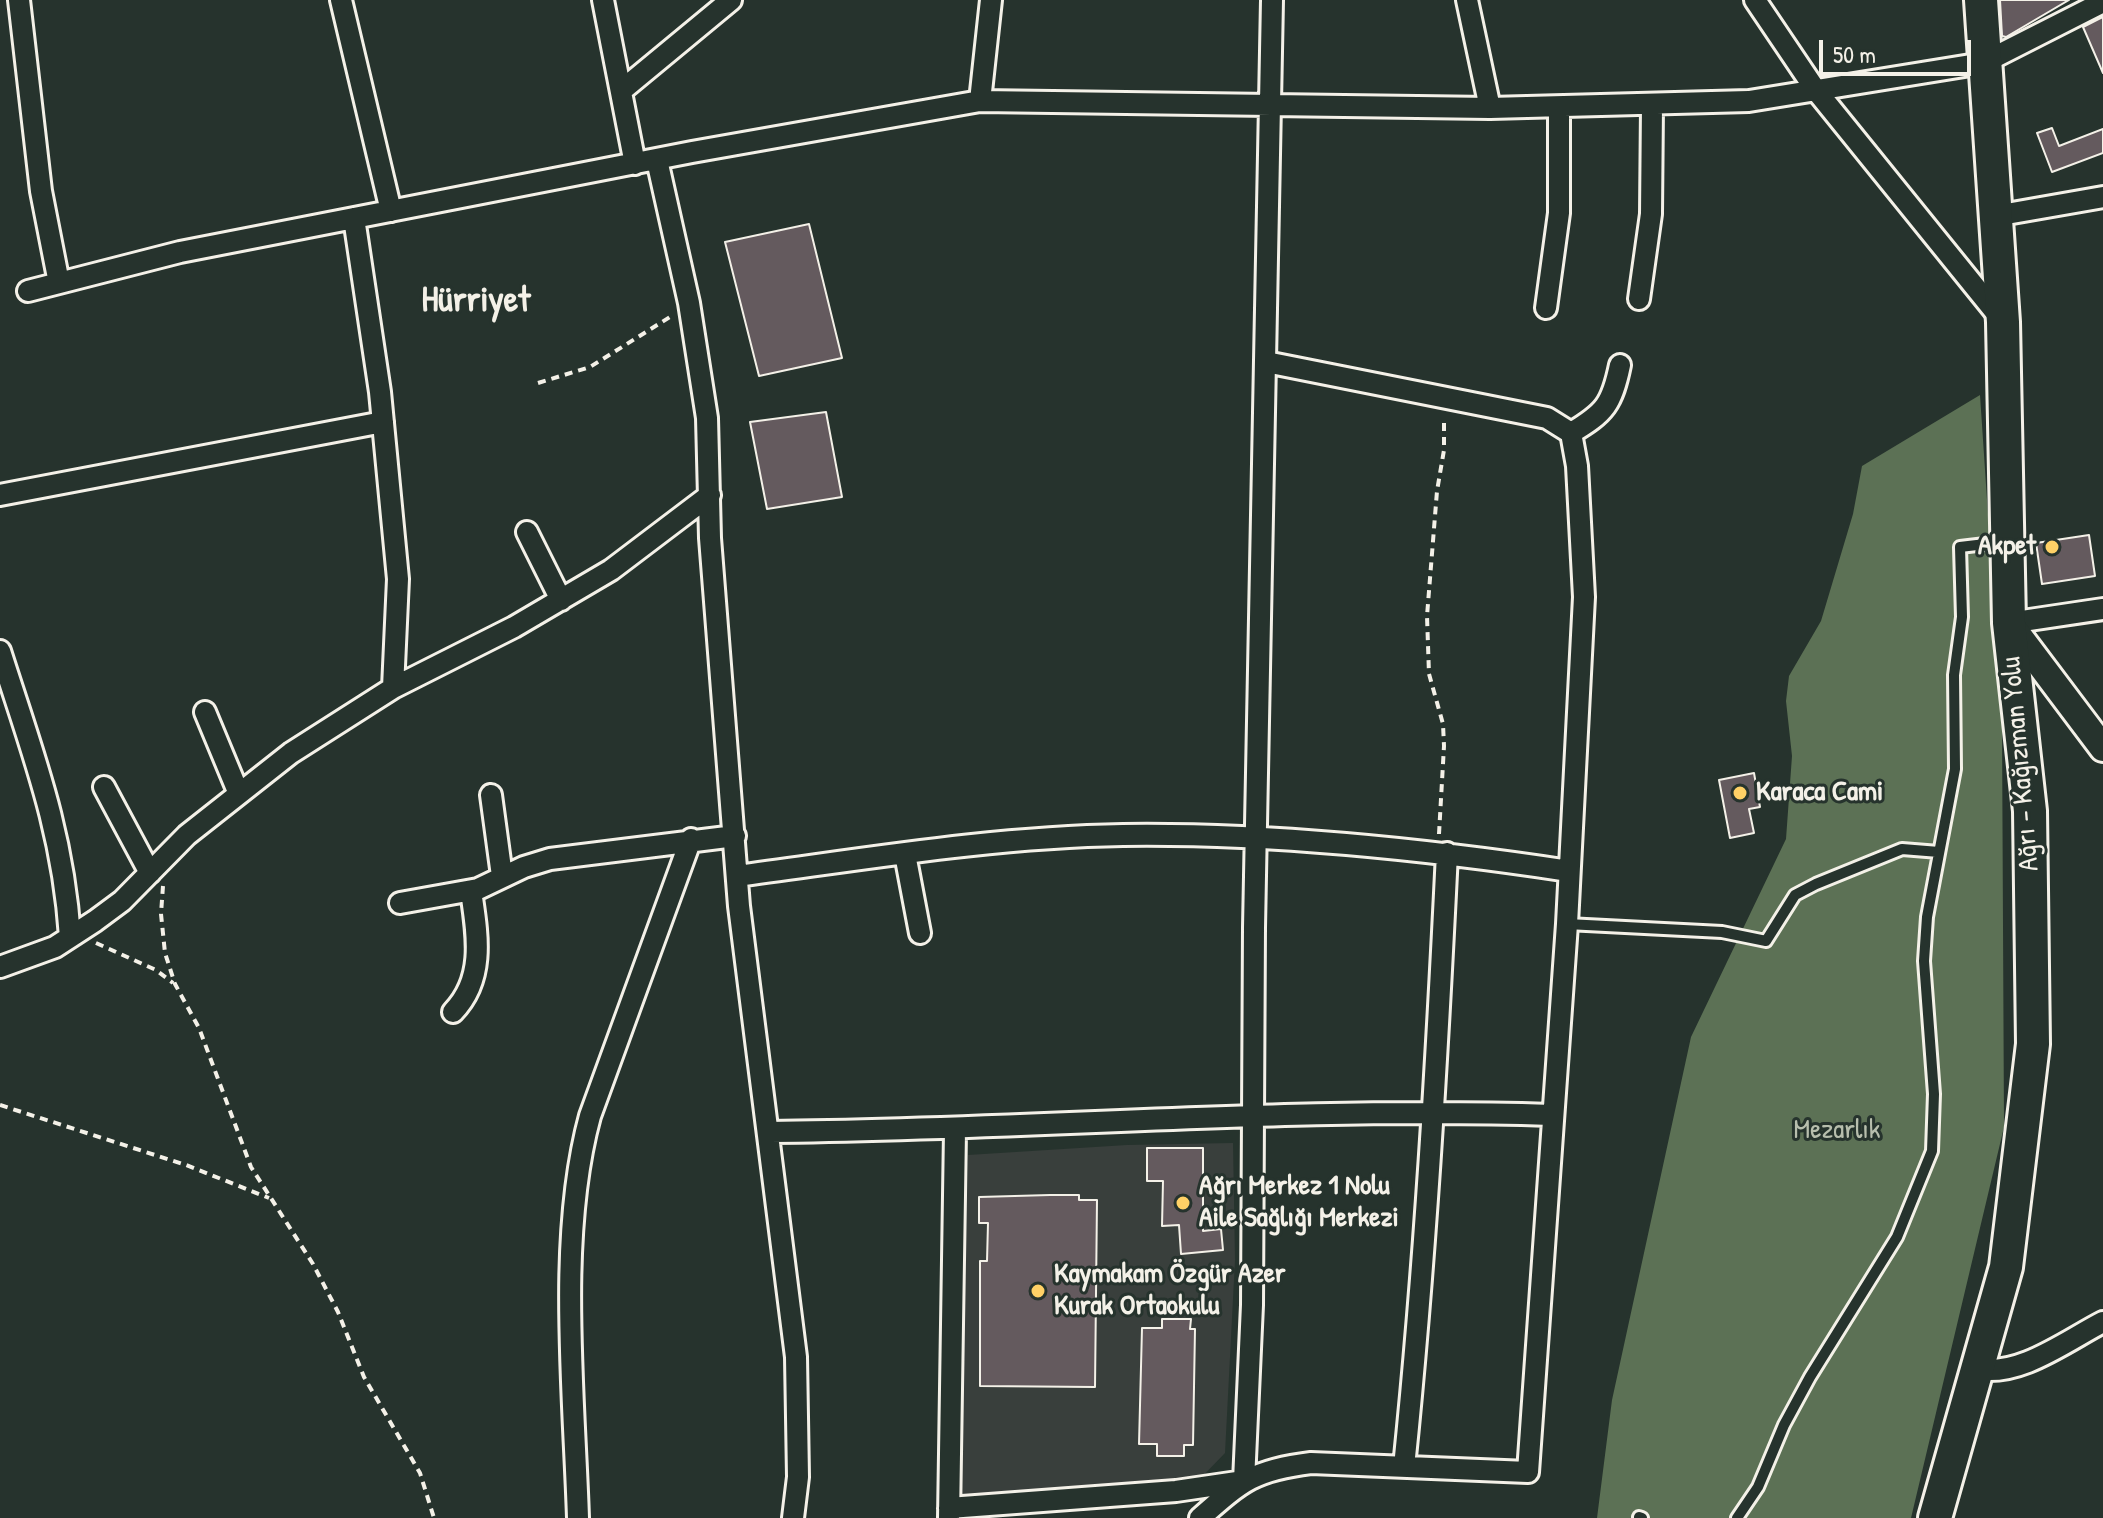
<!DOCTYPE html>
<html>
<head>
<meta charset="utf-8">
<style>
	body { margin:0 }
	#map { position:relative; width:2103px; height:1518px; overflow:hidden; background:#26332d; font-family:"Patrick Hand",sans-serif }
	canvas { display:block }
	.scale { position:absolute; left:1819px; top:40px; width:152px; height:36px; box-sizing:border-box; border:4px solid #f4f1e8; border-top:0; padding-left:10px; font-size:24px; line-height:28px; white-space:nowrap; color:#f4f1e8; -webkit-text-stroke:6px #26332d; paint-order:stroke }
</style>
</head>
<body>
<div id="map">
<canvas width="2103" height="1518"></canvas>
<div class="scale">50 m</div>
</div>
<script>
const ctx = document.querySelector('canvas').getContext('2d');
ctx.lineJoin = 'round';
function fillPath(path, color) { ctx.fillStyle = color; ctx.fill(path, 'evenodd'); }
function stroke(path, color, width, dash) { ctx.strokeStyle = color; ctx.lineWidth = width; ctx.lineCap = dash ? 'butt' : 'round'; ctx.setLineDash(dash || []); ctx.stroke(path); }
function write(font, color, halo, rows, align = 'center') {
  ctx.font = font + ' "Patrick Hand",sans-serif'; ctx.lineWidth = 6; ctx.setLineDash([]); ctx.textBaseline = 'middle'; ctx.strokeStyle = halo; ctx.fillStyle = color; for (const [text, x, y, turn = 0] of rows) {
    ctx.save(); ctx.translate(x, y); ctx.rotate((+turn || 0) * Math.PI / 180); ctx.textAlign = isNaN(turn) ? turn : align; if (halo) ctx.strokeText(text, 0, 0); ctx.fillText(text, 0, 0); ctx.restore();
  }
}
fillPath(new Path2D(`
	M1233,1143L1235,1260L1225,1453L1195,1484L960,1497L968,1155L1127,1145Z`), '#393f3c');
fillPath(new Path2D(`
	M1980,395L2002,724L2004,1127L1911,1518H1597L1612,1400L1691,1037L1786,839L1792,756L1786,701L1789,676L1821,621L1853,514L1862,466Z`), '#5c7155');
const building = new Path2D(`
	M2000,0H2069L2006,37L2002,36Z
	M2103,17V73L2083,27Z
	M2052,128L2059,146L2103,129V153L2052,172L2037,133Z
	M809,224L842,358L759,376L725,242Z
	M826,412L842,497L767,509L750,422Z
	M2089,535L2095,576L2042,584L2036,543Z
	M1754,773L1760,807L1749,809L1754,833L1730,838L1719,780Z
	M1147,1148H1203V1231L1221,1229L1223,1250L1181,1254L1179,1225L1162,1226L1163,1181H1147Z
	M1050,1195H1079V1200H1097L1095,1387L980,1386V1261H987L988,1223H979V1197Z
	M1162,1319H1191L1190,1329H1195L1193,1445H1184V1456H1157V1444H1139L1142,1328H1162Z`);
fillPath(building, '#645a5e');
stroke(building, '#f4f1e8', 2);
const service = new Path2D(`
	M1567,924L1722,932L1766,941L1795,895L1816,884L1902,849L1939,852
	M1639,1517L1642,1518
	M1737,1518L1758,1487L1784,1425L1810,1377L1897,1237L1932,1151L1934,1094L1924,961L1927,917L1955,769L1954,675L1962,617L1960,547L2002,542`);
const minor = new Path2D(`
	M19,0L41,191L59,283
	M341,0L391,211
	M603,0L635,164
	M1467,0L1490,108
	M1755,0L1815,89L2001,319
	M621,91L731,0
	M980,101L991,0
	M657,160L689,303L707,418L710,538L739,906L796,1357L798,1477L793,1518
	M1995,216L2103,197
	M354,218L380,392L398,579L393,688
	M28,291L180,252L692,152L980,101L1490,108L1749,101L1983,63L2103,2
	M1639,299L1651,214L1652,106
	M1546,308L1559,213V107
	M1571,433C1605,413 1612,404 1620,365
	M0,495L383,422
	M527,532L561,600
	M2009,623L2103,609
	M0,651C32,752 63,830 70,937
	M205,712L239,794
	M104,787L150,873
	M491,795L502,876
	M905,854L920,933
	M737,876C865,859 994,837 1123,835C1272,833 1423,849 1569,871
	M400,903L478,889L524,867L550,859L735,836
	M0,967L55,947L95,921L122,901L187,835L291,753L393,688L514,627L611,570L710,495
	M453,1012C486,978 477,933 471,891
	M770,1132C1031,1130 1290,1106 1551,1115
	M1977,1369C2020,1377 2066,1341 2103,1322
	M1404,1467C1425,1263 1437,1058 1447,853
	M949,1508L1176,1491L1244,1481L1252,1305L1254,927L1272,0
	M578,1518C574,1393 557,1236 590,1116L691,839
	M949,1518L955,1131
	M1200,1518C1242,1481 1254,1470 1311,1463L1528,1472L1567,924L1584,597L1577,466L1571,433L1547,418L1266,362`);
const tertiary = new Path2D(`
	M2009,623L2103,748`);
const primary = new Path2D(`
	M1935,1518L2006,1267L2033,1044L2030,811L2009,623L2003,322L1981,0`);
stroke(service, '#f4f1e8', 16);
stroke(minor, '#f4f1e8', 26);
stroke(tertiary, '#f4f1e8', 32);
stroke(primary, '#f4f1e8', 38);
stroke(new Path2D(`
	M538,383L590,367L670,317
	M1439,834L1444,746L1443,724L1429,674L1427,616L1437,491L1444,450V418
	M163,886L161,914L165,953L175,984L199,1028L251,1167L313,1264L338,1312L364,1377L420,1473L434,1518
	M96,943L156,970L173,983
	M0,1105L186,1165L269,1198`), '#f4f1e8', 4, [8, 6]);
stroke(service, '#26332d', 10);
stroke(minor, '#26332d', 20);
stroke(tertiary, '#26332d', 26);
stroke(primary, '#26332d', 32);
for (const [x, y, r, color] of [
	[2052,547,8,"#ffd166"],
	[1740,793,8,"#ffd166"],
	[1183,1203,8,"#ffd166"],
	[1038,1291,8,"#ffd166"]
]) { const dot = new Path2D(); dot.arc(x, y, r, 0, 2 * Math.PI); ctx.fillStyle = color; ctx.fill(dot); stroke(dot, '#26332d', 3); }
write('bold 28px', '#f4f1e8', '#26332d', [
	["Akpet",2036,547,"right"],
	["Karaca Cami",1756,793],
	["Ağrı Merkez 1 Nolu",1199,1187],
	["Aile Sağlığı Merkezi",1199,1219],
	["Kaymakam Özgür Azer",1054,1275],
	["Kurak Ortaokulu",1054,1307]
], 'left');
write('28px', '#f4f1e8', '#26332d', [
	["Ağrı - Kağızman Yolu",2021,764,-95]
]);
write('28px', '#b7bead', '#26332d', [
	["Mezarlık",1837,1131]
]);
write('bold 36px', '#f4f1e8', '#26332d', [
	["Hürriyet",476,301]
]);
</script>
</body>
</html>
